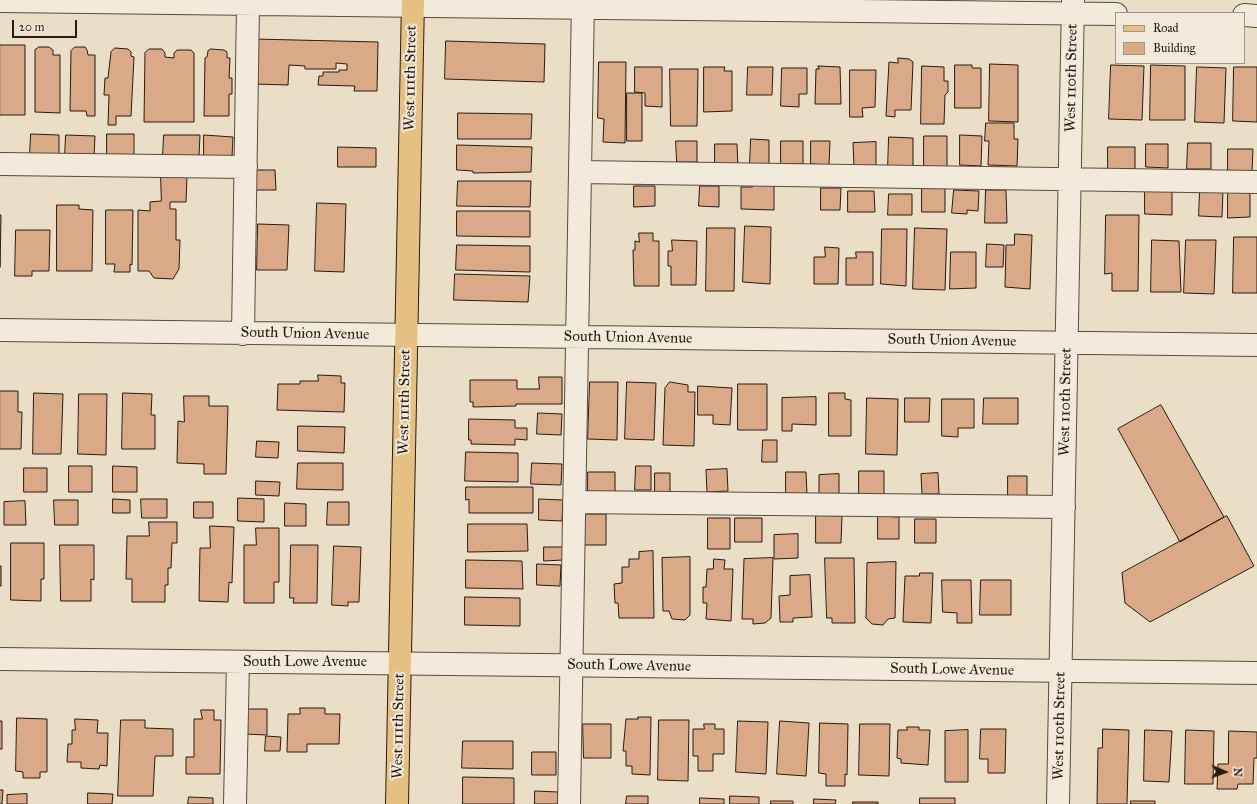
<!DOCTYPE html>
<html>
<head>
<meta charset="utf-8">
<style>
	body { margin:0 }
	#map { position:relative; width:1257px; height:804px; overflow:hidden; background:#ebdec6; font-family:"IM FELL Great Primer",serif }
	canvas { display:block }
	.legend { position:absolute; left:1115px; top:12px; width:130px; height:52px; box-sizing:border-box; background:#f2eada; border:1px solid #a29789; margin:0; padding:5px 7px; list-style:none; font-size:12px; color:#2a1a10 }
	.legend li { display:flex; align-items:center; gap:8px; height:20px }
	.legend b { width:20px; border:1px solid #a29789 }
	.north { position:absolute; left:1205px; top:752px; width:40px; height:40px; -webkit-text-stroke:3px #f2eada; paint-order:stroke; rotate:92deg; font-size:11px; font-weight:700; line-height:16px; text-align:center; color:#2a1a10 }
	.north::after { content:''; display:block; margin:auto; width:14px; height:18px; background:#2a1a10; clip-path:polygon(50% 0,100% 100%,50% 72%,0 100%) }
	.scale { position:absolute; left:12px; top:20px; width:65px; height:18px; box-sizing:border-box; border:2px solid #2a1a10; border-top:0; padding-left:5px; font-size:12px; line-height:14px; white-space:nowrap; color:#2a1a10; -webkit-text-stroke:3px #f2eada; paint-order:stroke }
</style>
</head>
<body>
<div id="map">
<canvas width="1257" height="804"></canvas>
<ul class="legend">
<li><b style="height:5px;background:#e6bf83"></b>Road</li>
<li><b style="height:11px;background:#daa987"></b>Building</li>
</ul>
<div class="north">N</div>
<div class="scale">20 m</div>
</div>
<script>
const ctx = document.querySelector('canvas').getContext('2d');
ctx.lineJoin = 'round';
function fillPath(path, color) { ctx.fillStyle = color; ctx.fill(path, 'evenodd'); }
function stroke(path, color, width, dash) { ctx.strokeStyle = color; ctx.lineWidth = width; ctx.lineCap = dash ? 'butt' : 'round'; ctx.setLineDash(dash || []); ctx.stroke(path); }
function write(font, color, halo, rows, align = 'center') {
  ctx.font = font + ' "IM FELL Great Primer",serif'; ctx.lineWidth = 4; ctx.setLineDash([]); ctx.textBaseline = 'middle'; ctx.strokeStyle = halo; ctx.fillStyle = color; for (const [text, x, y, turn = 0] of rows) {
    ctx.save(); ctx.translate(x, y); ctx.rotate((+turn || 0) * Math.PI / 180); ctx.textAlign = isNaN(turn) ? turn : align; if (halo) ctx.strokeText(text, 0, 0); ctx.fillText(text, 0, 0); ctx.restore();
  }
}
const building = new Path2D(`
	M254,39L378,42L377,91H354L355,86L318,85L319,76H323V72H339V70H347V64L336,63V69H305V66L289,65L288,85L254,84Z
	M446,41L545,44L544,82L445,79Z
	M0,45H25V115H0Z
	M39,47H49L53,50V55H60V113L35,112V50Z
	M75,47H85L87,50L88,55H95V116H87L86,111H70L71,51Z
	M115,48L128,49L131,52V56L134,57L131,116H116V125H108L109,95H104L105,78H108L111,52Z
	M149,49H162L165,53V57L174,58V53L177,50H191L194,53V122H144L145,53Z
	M211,49L224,50L227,52V58H230L229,78H232V94H229V116H204L205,58L207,57L208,51Z
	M898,58L909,59L913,62L911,110H895V117L886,116L889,62L898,63Z
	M599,62H626L625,143L603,142L604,119L598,118Z
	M990,64L1018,65V122L989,121Z
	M955,65H972V68H981V108H955Z
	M1111,65L1144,66L1142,120L1109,119Z
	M1151,65L1185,66V120H1150Z
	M818,66L840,67L841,104H815L816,69H819Z
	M922,66L944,67V81H948V92L945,95L944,124H921Z
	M635,67H662V107L645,106V93L635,92Z
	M704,67H725L724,71H732V111L704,112Z
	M748,67H773L772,95H747Z
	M1197,67L1226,68L1224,123L1195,122Z
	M1234,67H1257V122L1233,121Z
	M782,68H807V94H799V107L781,106Z
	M670,69H698L697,126H671Z
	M850,70H876L875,107L862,108L863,117H850Z
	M627,93H642V141H627Z
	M458,113L532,114L531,139H458Z
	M986,123H1014V139H1018L1017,166L988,165L989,141H985Z
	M31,134L59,135V155H30Z
	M107,134H134V156H107Z
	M66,135L95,136L94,156L65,155Z
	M164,135H200L199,156H163Z
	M204,135L233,137L232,157L204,156Z
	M960,135L982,136L981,166L960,165Z
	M924,136H947V167H924Z
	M889,137L913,138V169L888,168Z
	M751,139L769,140V164H750Z
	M676,141H697V162H677Z
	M781,141H803V164H781Z
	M811,141H830L829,165L811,164Z
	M876,142V166H854L853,143Z
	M1188,143H1211V169H1187Z
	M715,144H737L738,167H715Z
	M1146,144H1168V168L1146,167Z
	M457,145L532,147L531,172L473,173V171L457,170Z
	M338,147L376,148V167H338Z
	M1108,147H1135V169H1108Z
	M1228,149H1253L1252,172L1228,171Z
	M256,170H275L276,190H255Z
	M161,177H187L186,202H170V209H176V240H180L179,269L173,279L154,278L149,271H138V210L150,211V202L161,201Z
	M458,181H531L530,207L457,206Z
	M752,184H774V210L741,209V187H752Z
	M634,186H655V206L634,207Z
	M700,186H719V207L699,206Z
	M922,187H945V212H922Z
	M821,188H841L840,210H821Z
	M1145,189H1172V215L1145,214Z
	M954,190L979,191L978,211L967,210V214L952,213Z
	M986,190H1006L1007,223H985Z
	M1200,190L1223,191L1222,217L1199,216Z
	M848,191H874L875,212H848Z
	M1228,191H1250V217L1228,218Z
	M889,194H912V215H888Z
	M317,203L346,204L344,272L315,271Z
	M57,205H79V209L93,210L92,271H57Z
	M106,210H133L132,265L130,264V272H114L115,264H106Z
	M457,211H530V237L457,236Z
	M0,215H1L0,267Z
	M1106,215H1139L1138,291H1112V273L1105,274Z
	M258,224L289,225L287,270H257Z
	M745,226L771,227L770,284L743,282Z
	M707,228H735L734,291H706Z
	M915,228L947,229L945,290L913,289Z
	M882,229H907L906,286L881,284Z
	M16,230H50L49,271H32V276H15Z
	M639,233H653V241H659V286H634L633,250H635V241L639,242Z
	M1015,234L1032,235L1030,289L1005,287L1006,245H1014Z
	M1234,237H1257V293H1233Z
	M672,240L697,241L696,285H671V266H668V251H672Z
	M1152,240L1179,241L1181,292H1151Z
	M1186,240H1216L1214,294L1184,293Z
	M987,244L1004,245L1003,267H986Z
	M457,245L530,246V272L456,270Z
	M825,247L839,248L838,284H814V257H825Z
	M856,252H873V285H846V258H856Z
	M951,252H976V288L950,289Z
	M455,274L530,276L528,302L454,300Z
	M318,375L341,376V383H345L344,412L277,410L278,384H300V381H318Z
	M539,377H562V404H516V406L473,407V402H470V380H517V389H539Z
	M590,382H618L617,440L588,439Z
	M627,382L656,383L654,440L625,439Z
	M670,382L688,385V392H695L694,446L663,445L665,388Z
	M738,384H767V430H738Z
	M698,386L732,388L730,425L713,424V415H698Z
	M0,391H18V412H22L21,449H0Z
	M34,393L63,394L61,454H33Z
	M123,393L152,394L151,415H155V449H122Z
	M829,393H845V399L851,400V436H829Z
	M79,394H107L106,455L78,454Z
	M184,396H209V406H228L226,474H204V464L177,463L178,421L184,422Z
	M816,397V425L792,424V431H782V398Z
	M867,398L898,399L897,455L866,454Z
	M905,398H930L929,422H905Z
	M984,398H1018V424H983Z
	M942,399H974V428H958V437L942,436Z
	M1161,405L1224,517L1180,542L1118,429Z
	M538,413L562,414L561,435L537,434Z
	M469,419L515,420V428H527V440L515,439V445L471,444V440H469Z
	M298,426L345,427L344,453L298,451Z
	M763,440H777V462H762Z
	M257,441L279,442L278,458L256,457Z
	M466,452L518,453V482L465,481Z
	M298,463H343V490L297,489Z
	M532,463L562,464L561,485L531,484Z
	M69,466H92V492H69Z
	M113,466L137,467V492H113Z
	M636,466H651V490H635Z
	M24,468H47V492H24Z
	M727,469L728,491L707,492L706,470Z
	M859,471H884V497H859Z
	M588,472H615V493H588Z
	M786,472H806L807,495H786Z
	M655,473H670V496H655Z
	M938,473L939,494H922L921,474Z
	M839,474V495H819V475Z
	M1008,476H1027V496H1008Z
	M256,481L280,482L279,496L256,495Z
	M466,487H533V513H469V499L466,500Z
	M238,498L264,499V522L238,521Z
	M113,499L130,500V513H113Z
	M141,499H167V518H142Z
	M539,499L563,500L562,521L539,520Z
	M54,500H78V525H55Z
	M25,501L26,525H4V502Z
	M194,502H213V518H194Z
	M328,502H349V525H327Z
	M285,503L306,504V526H285Z
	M582,514H606V545H582Z
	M816,515L842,516L841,543H816Z
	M878,516L899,517V539H878Z
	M1227,516L1254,566L1150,622L1125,603L1122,573Z
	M708,518H730V549H708Z
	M735,518H762V542H735Z
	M915,519H936V543H915Z
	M149,522H177V543H172L171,568H168V585H165V602H132V579H126L127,536H149Z
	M468,524H527L528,551L468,552Z
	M210,526L234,527L232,583L229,582L228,602L199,601L200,548H210Z
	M256,528H279V582H274V603H244V545H256Z
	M798,534V558L774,559V535Z
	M11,543H44V579H41V601L11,600Z
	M60,545H94V580L91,579V601H61Z
	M291,545H318L317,603H293L294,598H290Z
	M334,546L361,547L359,602H348V606L332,605Z
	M544,547H563V560L544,561Z
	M653,551L654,618H619L618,603H615L614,584L622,583V567H629V559H639V552Z
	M690,557V615L685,620L672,619L669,611H663L662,558Z
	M773,558L771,618L765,623L753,624V619H742L744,559Z
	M825,558H854L855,623H832V618H827Z
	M714,559L725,560L724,569H733L731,621L706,619L707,603H703V587H706L707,569H713Z
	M466,560L522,561L523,589L466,588Z
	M896,562L895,618L888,619L883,625L872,624L866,618L867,563Z
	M537,564L561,565L560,586L537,585Z
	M0,566H1V586H0Z
	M920,573H933L931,623L903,622L905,576H919Z
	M810,575L812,617L793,618V622H780L779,596L790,595V576Z
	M942,580H971L972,623H957V613L943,612Z
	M981,580H1011V615H980Z
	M465,597L520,598V626L465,625Z
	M300,708H325V714H340L339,744H307V752H287L288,714H300Z
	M244,709H267V735L244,734Z
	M201,710H214V720H221L220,774H186V757H194V719H202Z
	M638,717H651L650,775L632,774V766H626V751H623L626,719H638Z
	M17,718L47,719V772H40V778H23V772L16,771Z
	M75,719L98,720L97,733H108L107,766L100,765L99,769L81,768V762H67L68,744H72V730H75Z
	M121,720H145V728L173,729V756H155L153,796H118Z
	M659,720H689L688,781L658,780Z
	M0,721H2V749H0Z
	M738,721L768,722L766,774L736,772Z
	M780,721L809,723L806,776L777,774Z
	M820,723L848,724L847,775L845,774V786H826V774L819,773Z
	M583,724H611V758H584Z
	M704,724H715V729H724V754H713V771H698V756H693V729H704Z
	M860,724H890L889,776L859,775Z
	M907,727H919V730H930L928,765L901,763V759L897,758L898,730H907Z
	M981,729H1006L1005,773H988V759H980Z
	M1103,729L1129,730L1127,804H1097L1098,748H1102Z
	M968,730V782H945V731Z
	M1145,730L1172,731L1169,782L1144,781Z
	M1186,730L1214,731L1213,784H1185Z
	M1229,731L1257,732V758H1254L1253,784H1238L1237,789H1217L1218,764H1228Z
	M266,736L281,737L280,751H265Z
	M463,741H513V769L462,768Z
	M532,752H556V775H532Z
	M463,777L514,778V804H463Z
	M0,790H3L2,804H0Z
	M535,791L558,792V804H535Z
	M88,793L113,794L112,804H88Z
	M27,794V804H7V795Z
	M627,796H648V804H626Z
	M730,796L759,797V804H730Z
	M189,797L213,798V804H188Z
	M700,798L724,799V804H700Z
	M920,798H955V804H920Z
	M814,799L836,800L835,804H814Z
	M771,801H793V804H771Z
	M1131,801H1155V804H1131Z
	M853,802H878V804H853Z`);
fillPath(building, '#daa987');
stroke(building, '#2a1a10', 1);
const minor = new Path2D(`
	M0,1L1116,14
	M1244,15L1257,16
	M0,164L246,167
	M580,172L1257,182
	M0,330L1257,345
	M243,334L248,4
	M574,502L1064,507
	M0,659L1257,673
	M235,804L238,662
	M569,804L583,0
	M1058,804L1073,0`);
const major = new Path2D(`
	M397,804L413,0`);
stroke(minor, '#5a4b3e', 24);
stroke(major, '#2a1a10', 24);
stroke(minor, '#f2eada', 22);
stroke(major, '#e6bf83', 22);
write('15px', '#2a1a10', '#f2eada', [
	["West 111th Street",411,78,-89],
	["West 110th Street",1072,78,-89],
	["South Union Avenue",305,334,1],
	["South Union Avenue",628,338,1],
	["South Union Avenue",952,341,1],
	["West 111th Street",405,402,-89],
	["West 110th Street",1066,402,-89],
	["South Lowe Avenue",305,662],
	["South Lowe Avenue",629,666,1],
	["South Lowe Avenue",952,670,1],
	["West 111th Street",399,726,-89],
	["West 110th Street",1060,726,-89]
]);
</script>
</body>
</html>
